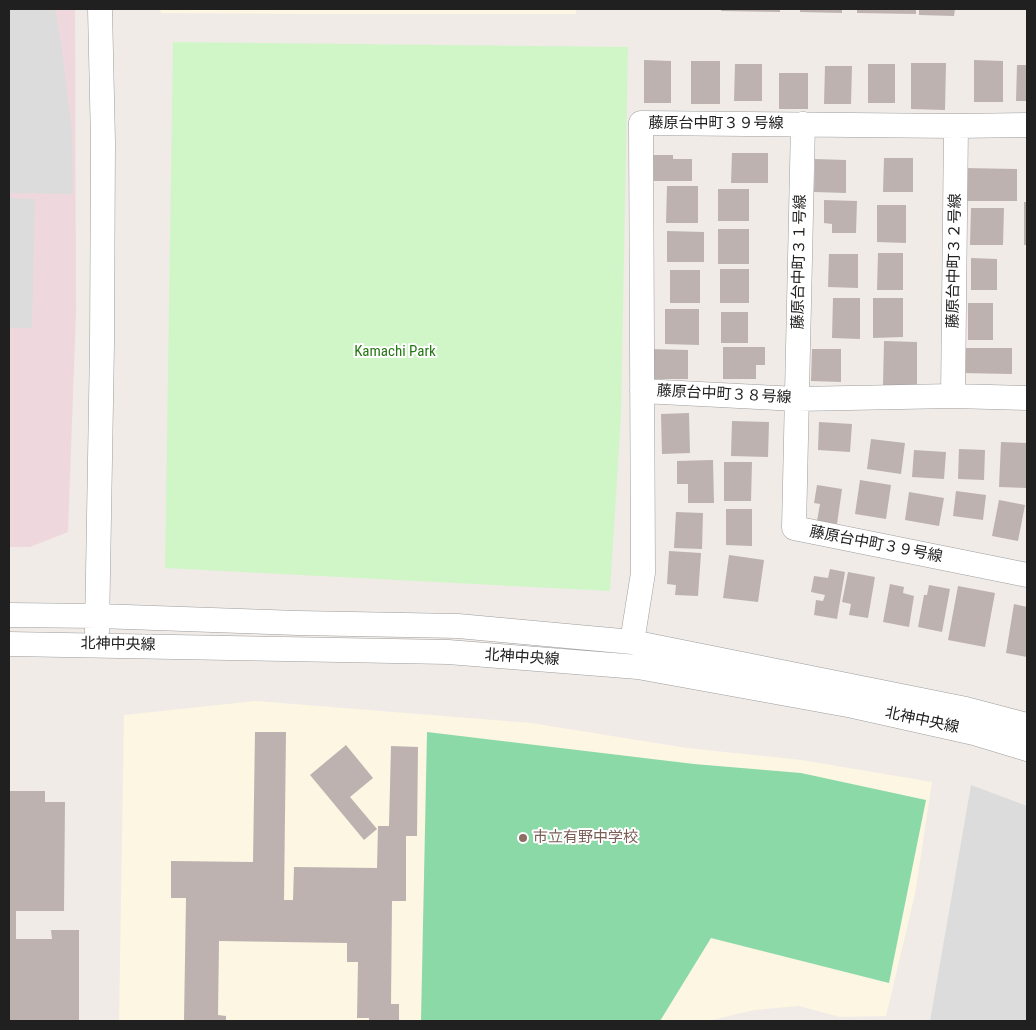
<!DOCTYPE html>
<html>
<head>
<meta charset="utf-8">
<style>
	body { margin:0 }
	#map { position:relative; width:1036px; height:1030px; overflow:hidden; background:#f0ebe7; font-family:"Roboto Condensed",sans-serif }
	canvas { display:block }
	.frame { position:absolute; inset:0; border:10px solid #202020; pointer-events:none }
</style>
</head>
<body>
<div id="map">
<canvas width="1036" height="1030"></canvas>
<div class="frame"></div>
</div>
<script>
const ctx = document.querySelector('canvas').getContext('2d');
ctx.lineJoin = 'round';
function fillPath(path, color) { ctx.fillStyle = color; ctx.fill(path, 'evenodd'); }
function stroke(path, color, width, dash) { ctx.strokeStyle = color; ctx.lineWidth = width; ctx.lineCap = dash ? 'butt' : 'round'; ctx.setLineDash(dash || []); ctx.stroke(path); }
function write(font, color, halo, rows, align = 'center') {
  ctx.font = font + ' "Roboto Condensed","Noto Sans JP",sans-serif'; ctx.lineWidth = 4; ctx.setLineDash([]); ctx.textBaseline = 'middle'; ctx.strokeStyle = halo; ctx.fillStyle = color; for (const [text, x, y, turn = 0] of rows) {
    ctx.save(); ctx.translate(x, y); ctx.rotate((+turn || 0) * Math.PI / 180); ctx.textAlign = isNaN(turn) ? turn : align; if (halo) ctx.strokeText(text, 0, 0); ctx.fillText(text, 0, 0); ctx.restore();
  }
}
fillPath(new Path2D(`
	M9,9H75L76,312L68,532L30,547H9Z`), '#efd8dd');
fillPath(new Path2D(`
	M160,9H576V14H311L161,13Z
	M256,701L531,723L687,748L801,760L932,782L915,894L886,1016L840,1017L799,1006L754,1010L708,1021H119L124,715Z`), '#fdf6e3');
fillPath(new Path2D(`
	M173,42L628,47L621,416L610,591L165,568Z`), '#d0f6c8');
fillPath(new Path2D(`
	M427,732L694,764L801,773L926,800L889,983L711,938L660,1021H421Z`), '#8bd9a7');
fillPath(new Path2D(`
	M9,9H55L61,42L72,132L73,194L9,193Z
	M9,198L35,199L32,328H9Z
	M971,785L1027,806V1021H930Z`), '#dcdcdc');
fillPath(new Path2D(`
	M722,9H780V12L721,11Z
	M800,9H842V13L800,12Z
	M857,9H916V14L857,13Z
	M919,9H955L954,16L919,15Z
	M644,60L671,61V103H644Z
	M974,60L1003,61V102H974Z
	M691,61H720V104H691Z
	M911,63H946L945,110L911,109Z
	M735,64H762V101H734Z
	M868,64H895V103H868Z
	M1017,65H1027V101H1016Z
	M825,66H852L851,104H824Z
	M779,73H808V109H779Z
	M732,153H768V183H731Z
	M650,155H673V159H692V181H650Z
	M884,158H913V192H883Z
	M815,159L846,160V193L814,192Z
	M964,168L1017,169V201H964Z
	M667,186H698V223H666Z
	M718,189H749V221H718Z
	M824,200L857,201L856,233H832V224L824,223Z
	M1024,202H1027V245H1024Z
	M877,205H906V243L877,242Z
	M971,208H1004L1003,245H970Z
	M718,229H749V264H718Z
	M667,231L704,232V262H667Z
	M878,253H903V290H877Z
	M829,254H858V288L828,287Z
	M971,258L997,259V290H971Z
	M720,269H749V303H720Z
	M670,270H700V303H670Z
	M833,298H860V339L832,338Z
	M873,298H903V337L873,338Z
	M968,303H993V340H968Z
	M665,309H699V345L665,344Z
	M721,312H748V343H721Z
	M884,341L917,342V385H883Z
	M723,347H765V365H756V379H723Z
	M962,348H1012V374L961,373Z
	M648,349L688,350V379H648Z
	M812,349H841V382L811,381Z
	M689,413L690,453L662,454L661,414Z
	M732,421L769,422L768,457L731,456Z
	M819,422L852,424L850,452L818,450Z
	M871,439L905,443L901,474L867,469Z
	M1001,442L1027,443V488L999,487Z
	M959,449L985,450L984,480L958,479Z
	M914,450L946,452L944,479L912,477Z
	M713,460L714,503H688V484H677V461Z
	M724,462H752L751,501H724Z
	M860,480L891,485L886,519L855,514Z
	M817,485L842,489L837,524L817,521L820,504L814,503Z
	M956,491L986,495L983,520L953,516Z
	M909,492L944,498L939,526L905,520Z
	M999,500L1025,505L1018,541L992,536Z
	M726,509H752V546L726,545Z
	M676,512L703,513L702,549L674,548Z
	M669,551L701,553L698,596L675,595L676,585L667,584Z
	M729,555L764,560L758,602L723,598Z
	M830,569L845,572L837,619L814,615L816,600L823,601L825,595L811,592L814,576L828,578Z
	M848,572L875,577L868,618L849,615L851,604L842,602Z
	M890,584L904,587L903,593L914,596L909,627L883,622Z
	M929,585L950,589L942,632L918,627L924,595H927Z
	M958,586L995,593L985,647L948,640Z
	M1014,604L1027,607V657L1006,653Z
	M255,732H286L284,900H293L294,867L377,868L378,826H389L391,746L418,747L417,836H406V901H392L391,1004H399V1021H369V1018H357L358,962H347V943L219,941L218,1015L226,1016V1021H184L186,898H171V861L253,862Z
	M346,745L373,778L350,797L377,829L364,840L310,775Z
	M9,791H45V802H65L64,911H16V939H52L51,930H79V1021H9Z`), '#bdb2b0');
const minor = new Path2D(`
	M803,124L794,528L1027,575
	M642,391L797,399L953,396L1027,398
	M953,396L956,126
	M9,615L98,616L298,623L458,626L632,642L966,709L1027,725
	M97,631L102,345L103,142L100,9
	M632,642L643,573L641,123L956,126L1027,125
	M9,644L448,652L638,667L853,706L974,733L1027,749`);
stroke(minor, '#9d9d9d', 25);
stroke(minor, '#fff', 24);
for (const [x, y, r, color] of [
	[523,838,5,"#8d6e63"]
]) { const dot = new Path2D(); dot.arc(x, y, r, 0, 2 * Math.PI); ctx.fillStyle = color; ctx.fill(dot); stroke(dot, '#fff', 2); }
write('15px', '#202020', '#fff', [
	["藤原台中町３９号線",716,124],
	["藤原台中町３２号線",955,261,-89],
	["藤原台中町３１号線",800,262,-89],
	["藤原台中町３８号線",724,395,3],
	["藤原台中町３９号線",876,545,11],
	["北神中央線",118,645,1],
	["北神中央線",522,658,4],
	["北神中央線",922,721,12]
]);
write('15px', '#257813', '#fff', [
	["Kamachi Park",395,352]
]);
write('15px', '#785e54', '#fff', [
	["市立有野中学校",533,838]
], 'left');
</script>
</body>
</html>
